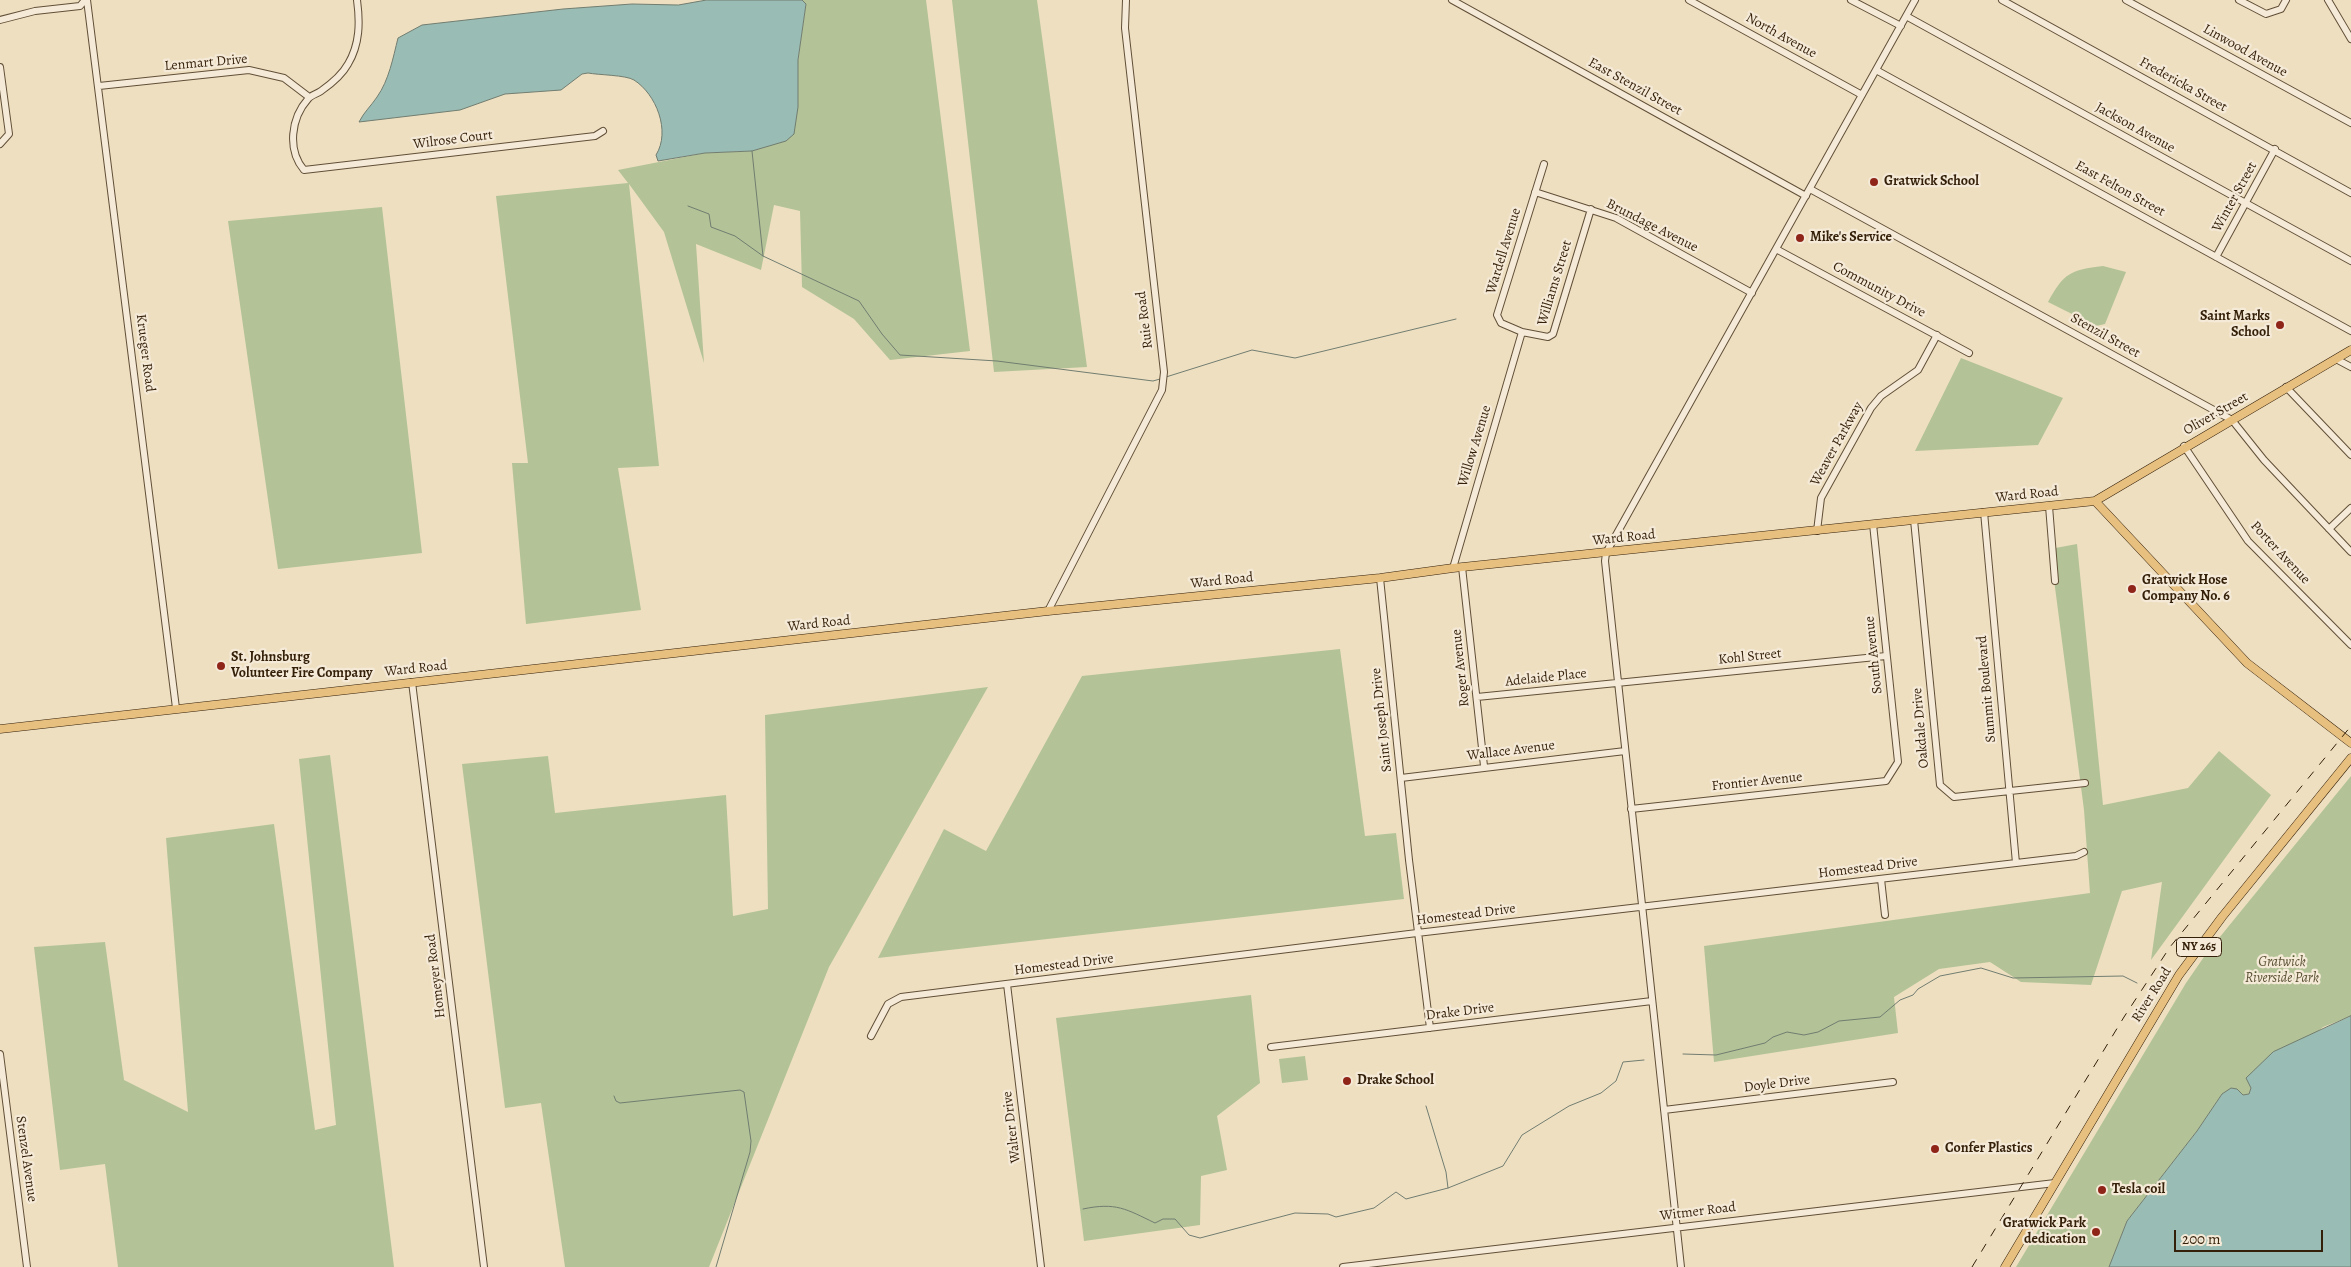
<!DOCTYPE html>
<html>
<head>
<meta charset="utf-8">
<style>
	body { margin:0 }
	#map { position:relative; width:2351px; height:1267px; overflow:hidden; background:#eedfc1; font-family:Alegreya,serif }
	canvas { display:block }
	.scale { position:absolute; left:2174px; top:1230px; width:149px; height:22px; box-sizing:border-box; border:2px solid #341f09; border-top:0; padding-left:6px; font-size:15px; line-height:18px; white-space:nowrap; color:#341f09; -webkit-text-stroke:4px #f4ead7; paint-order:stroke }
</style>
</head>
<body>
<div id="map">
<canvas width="2351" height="1267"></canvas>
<div class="scale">200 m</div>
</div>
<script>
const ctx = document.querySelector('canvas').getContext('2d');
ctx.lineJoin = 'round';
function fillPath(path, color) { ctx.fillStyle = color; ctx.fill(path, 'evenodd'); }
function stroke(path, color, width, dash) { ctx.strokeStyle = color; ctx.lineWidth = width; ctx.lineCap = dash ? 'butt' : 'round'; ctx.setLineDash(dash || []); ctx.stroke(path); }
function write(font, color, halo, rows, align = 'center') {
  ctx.font = font + ' Alegreya,serif'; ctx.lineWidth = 4.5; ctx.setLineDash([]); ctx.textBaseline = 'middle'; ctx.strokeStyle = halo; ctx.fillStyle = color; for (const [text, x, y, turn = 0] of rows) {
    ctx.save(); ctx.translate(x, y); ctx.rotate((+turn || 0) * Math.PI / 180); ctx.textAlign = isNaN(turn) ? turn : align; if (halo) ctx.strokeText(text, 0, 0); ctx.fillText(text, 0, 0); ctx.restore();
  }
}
fillPath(new Path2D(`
	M802,0H926L970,351L890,360L854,319L802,287L800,211L774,205L761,270L696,244L704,363L664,232L629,184L659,466L618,468L641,610L526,624L512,463H528L496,196L628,183L618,170L705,153L752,151L798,107V60L806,4Z
	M952,0H1037L1087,367L994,372Z
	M382,207L422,553L278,569L228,221Z
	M2103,266L2126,272L2105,324L2096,326L2048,302C2064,273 2070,270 2103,266Z
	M1961,358L2063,398L2038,445L1915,451Z
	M2077,544L2103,805L2188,788L2219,751L2271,795L2151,960L2162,882L2122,891L2091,985L2021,982L1990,962L1939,969L1894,997L1898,1033L1714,1062L1704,946L2090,893L2084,810L2050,549Z
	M1340,649L1365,836L1396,833L1404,899L878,958L944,829L986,851L1082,676Z
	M988,687L829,967L709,1267H565L541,1103L505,1108L462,764L548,756L555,813L726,795L733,916L768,909L765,715Z
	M330,755L394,1267H118L105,1164L60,1170L34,947L105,942L124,1080L188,1112L166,838L274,824L315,1130L336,1125L299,759Z
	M2351,776V1016L2323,1027L2251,1088L2249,1094L2243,1095L2237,1089L2222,1094L2197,1131L2127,1221L2109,1267H2016L2186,983L2206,954Z
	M1251,995L1260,1083L1217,1116L1227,1170L1201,1176L1200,1225L1084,1241L1056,1018Z
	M1305,1056L1308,1080L1282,1083L1279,1059Z`), '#b3c397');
const water = new Path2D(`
	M707,0H802L806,4L798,60V107L794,134L786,141L752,151L705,153L658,161L656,155C671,131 656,94 634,80C626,75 598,75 588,73L582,74L561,90L505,94L460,110L359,122C364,112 371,106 377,97C389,80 393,58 398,38L422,25L563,9L632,4L678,5Z
	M2351,1016V1267H2109L2127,1221L2197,1131L2222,1094L2231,1088L2237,1089L2243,1095L2249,1094L2251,1088L2246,1078L2273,1052Z`);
fillPath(water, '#99bcb4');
stroke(water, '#717d70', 1);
stroke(new Path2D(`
	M752,151L763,256
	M688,206L709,214L711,227L735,236L763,256L859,301L882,334L900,355L997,361L1153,381L1160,379
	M1166,377L1252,350L1295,358L1456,319
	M1683,1054L1716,1055L1765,1043L1773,1037L1787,1032L1804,1035L1818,1032L1839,1021L1880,1017L1900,1000L1913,995L1918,989L1940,976L1981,968L2013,978L2123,976L2137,983
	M614,1096L616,1101L620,1103L740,1090L744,1092L751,1141L750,1152L716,1267
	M1426,1106L1446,1172L1448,1188
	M1083,1209C1116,1202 1126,1209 1155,1223L1163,1219H1175L1189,1235L1200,1238L1295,1213L1328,1214L1336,1217L1374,1208L1396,1192L1406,1199L1448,1188L1503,1166L1522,1135L1569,1106L1601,1093L1616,1081L1623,1062L1644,1060`), '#717d70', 1);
const minor = new Path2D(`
	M87,0L176,708
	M357,0C360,22 360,44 348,64C342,75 331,84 321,91C317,94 311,95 308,99C291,118 287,150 304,170L595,136L603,131
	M1452,0L1806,196
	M1689,0L1862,95
	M1851,0L1901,26
	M2002,0L2351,193
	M2126,0L2351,123
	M2239,0L2266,14L2281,9L2286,0
	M2328,0L2351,39
	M1906,16L2351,261
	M0,20L35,11L80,6L85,0
	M0,67L9,134L0,144
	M1876,70L2351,331
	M99,86L249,70L284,78L309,97
	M1544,164L1497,315L1501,323L1522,332L1548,337L1553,334L1591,209
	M1810,189L2232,420L2264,460L2351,552
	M1535,192L1616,218L1752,293
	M1776,249L1969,353
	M2216,257L2275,149
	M2336,359L2351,367
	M2286,387L2351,455
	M2184,446L2248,541L2351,645
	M2049,506L2055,581
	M1984,512L2016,863
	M1914,520L1940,785L1954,797L2085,783
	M2329,529L2351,508
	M1817,531L1821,498L1871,408L1881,396L1918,370L1937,335
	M1462,567L1484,766
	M1453,568L1522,332
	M1380,578L1409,860L1430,1028
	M1048,611L1162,390L1164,372L1125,28L1126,0
	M412,682L484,1267
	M1477,697L1886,656
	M1401,778L1625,751
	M1631,809L1886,781L1898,762L1873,524
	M1881,879L1885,915
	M1007,984L1041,1267
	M871,1036L888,1004L901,997L1417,933L2076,856L2084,852
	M1271,1047L1652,1001
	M0,1054L27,1267
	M1664,1110L1893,1082
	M1343,1267L2055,1183
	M1681,1267L1605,561L1606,553L1915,0`);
const major = new Path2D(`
	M2095,501L2247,663L2351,743
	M0,729L1048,611L1380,578L1453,568L2095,501L2351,350
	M2005,1267L2179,975L2222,917L2351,758`);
stroke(minor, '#624f37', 8);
stroke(major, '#341f09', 9);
stroke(minor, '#f4ead7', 6);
stroke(major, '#e7c080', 8);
stroke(new Path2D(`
	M1972,1267L2124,1017L2170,947L2351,726`), '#341f09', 1, [9, 9]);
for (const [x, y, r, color] of [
	[1874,182,5,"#8f2418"],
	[1800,238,5,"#8f2418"],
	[2280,325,5,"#8f2418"],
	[2132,589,5,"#8f2418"],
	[221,666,5,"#8f2418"],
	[1347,1081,5,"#8f2418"],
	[1935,1149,5,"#8f2418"],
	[2102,1190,5,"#8f2418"],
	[2096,1232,5,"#8f2418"]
]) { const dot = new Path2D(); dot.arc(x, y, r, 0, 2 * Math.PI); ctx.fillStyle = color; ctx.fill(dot); stroke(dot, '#f4ead7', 2); }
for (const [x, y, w] of [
	[2199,947,45]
]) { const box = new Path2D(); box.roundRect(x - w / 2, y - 9.5, w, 19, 4); ctx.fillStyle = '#f4ead7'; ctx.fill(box); stroke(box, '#341f09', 1); }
write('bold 12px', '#341f09', null, [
	["NY 265",2199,947]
]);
write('14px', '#341f09', '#f4ead7', [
	["North Avenue",1781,36,29],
	["Linwood Avenue",2245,51,29],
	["Lenmart Drive",206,63,-5],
	["Fredericka Street",2183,85,29],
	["East Stenzil Street",1635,87,29],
	["Jackson Avenue",2135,128,29],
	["Wilrose Court",453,140,-7],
	["East Felton Street",2120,189,29],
	["Winter Street",2235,197,-61],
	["Brundage Avenue",1652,226,27],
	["Wardell Avenue",1504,251,-73],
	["Williams Street",1555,283,-73],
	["Community Drive",1879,290,28],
	["Ruie Road",1145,320,-97],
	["Stenzil Street",2105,336,29],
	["Krueger Road",145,353,83],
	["Oliver Street",2216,414,-30],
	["Weaver Parkway",1837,444,-61],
	["Willow Avenue",1475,446,-73],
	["Ward Road",2027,495,-6],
	["Ward Road",1624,538,-6],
	["Porter Avenue",2280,553,47],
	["Ward Road",1222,581,-6],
	["Ward Road",819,624,-6],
	["South Avenue",1874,655,-96],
	["Kohl Street",1750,657,-6],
	["Roger Avenue",1461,668,-96],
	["Ward Road",416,669,-6],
	["Adelaide Place",1546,678,-6],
	["Summit Boulevard",1987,689,-95],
	["Saint Joseph Drive",1382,720,-96],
	["Oakdale Drive",1921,728,-95],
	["Wallace Avenue",1511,751,-7],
	["Frontier Avenue",1757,782,-6],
	["Homestead Drive",1868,868,-7],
	["Homestead Drive",1466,915,-7],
	["Homestead Drive",1064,965,-7],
	["Homeyer Road",436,976,-97],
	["River Road",2152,995,-58],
	["Drake Drive",1460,1012,-7],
	["Doyle Drive",1777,1084,-7],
	["Walter Drive",1012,1127,-97],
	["Stenzel Avenue",26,1159,82],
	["Witmer Road",1698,1212,-7]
]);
write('bold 14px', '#341f09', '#f4ead7', [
	["Gratwick School",1884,182],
	["Mike's Service",1810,238],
	["Saint Marks",2270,317,"right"],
	["School",2270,333,"right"],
	["Gratwick Hose",2142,581],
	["Company No. 6",2142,597],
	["St. Johnsburg",231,658],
	["Volunteer Fire Company",231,674],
	["Drake School",1357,1081],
	["Confer Plastics",1945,1149],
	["Tesla coil",2112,1190],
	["Gratwick Park",2086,1224,"right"],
	["dedication",2086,1240,"right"]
], 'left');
write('italic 14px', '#5a5034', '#f4ead7', [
	["Gratwick",2282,963],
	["Riverside Park",2282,979]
]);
</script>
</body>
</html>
